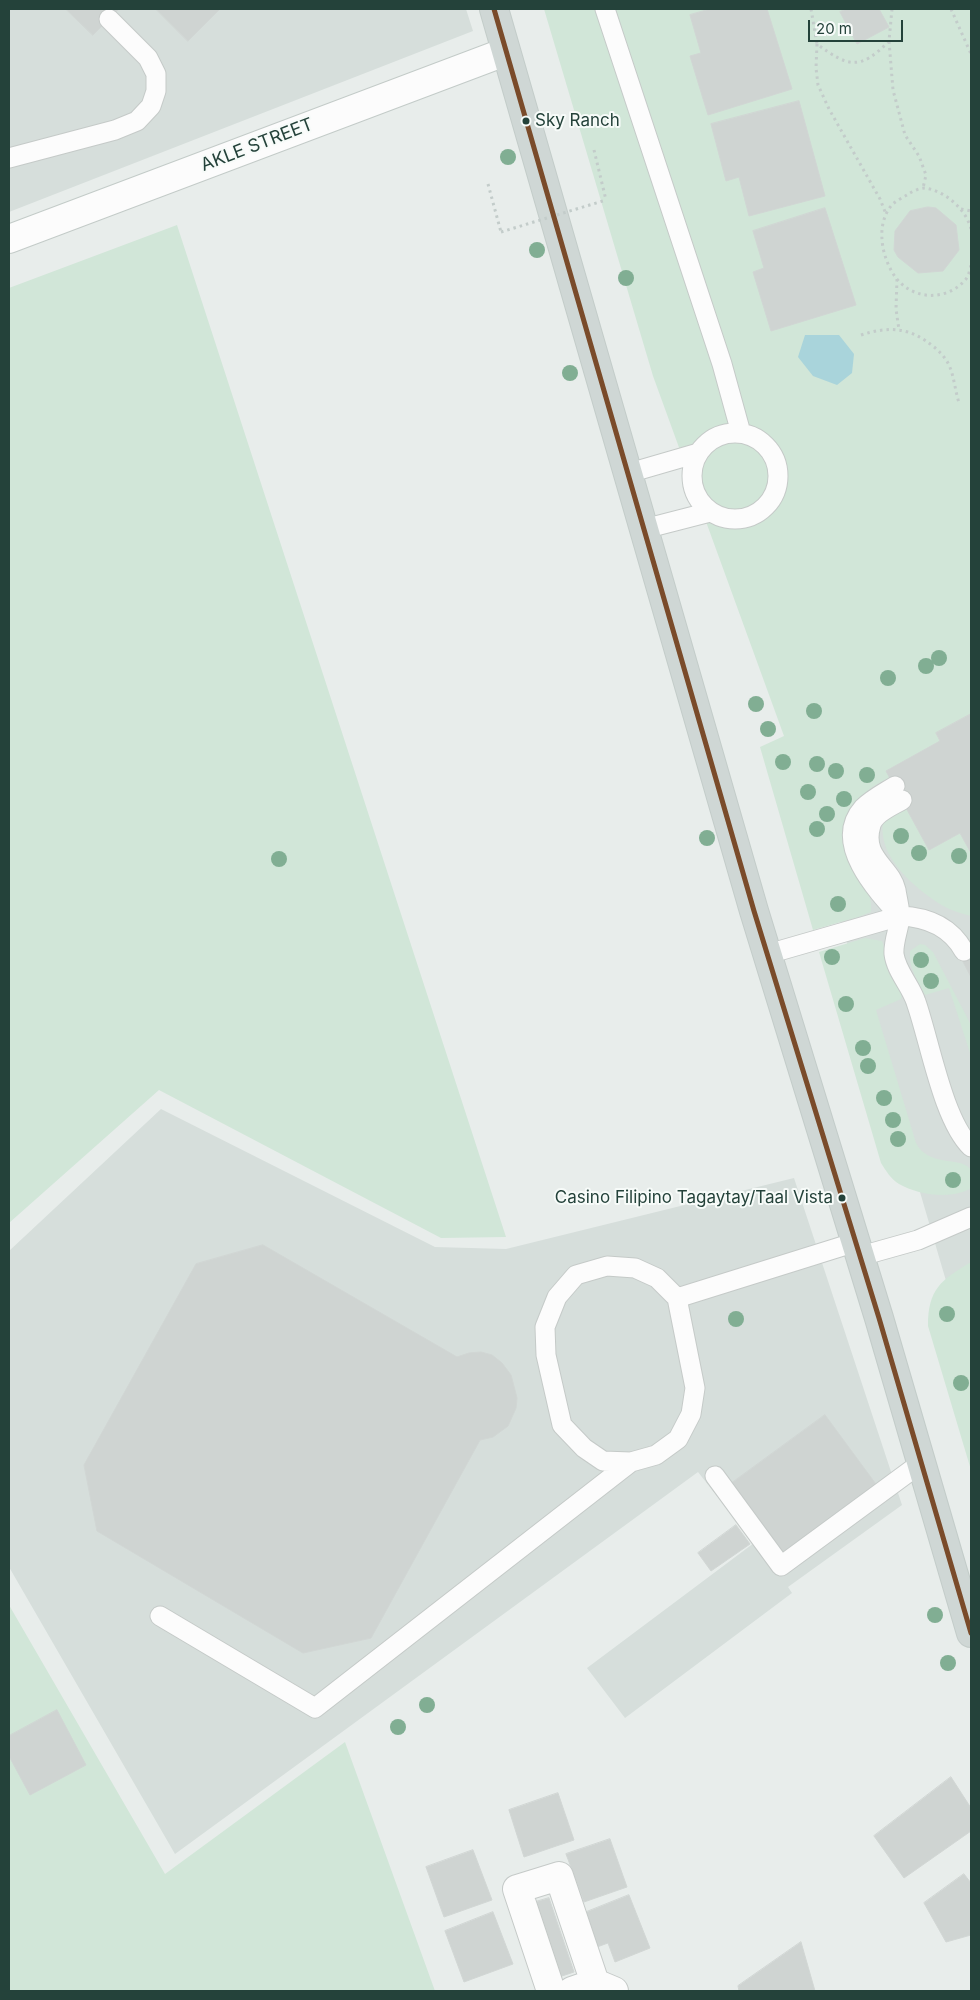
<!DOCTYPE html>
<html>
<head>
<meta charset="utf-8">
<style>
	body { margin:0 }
	#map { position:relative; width:980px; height:2000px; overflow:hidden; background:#e8edeb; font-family:Inter,sans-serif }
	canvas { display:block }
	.frame { position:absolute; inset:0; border:10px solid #24423a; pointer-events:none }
	.scale { position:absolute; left:808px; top:20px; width:95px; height:22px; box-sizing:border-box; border:2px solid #24423a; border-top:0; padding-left:6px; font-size:15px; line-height:18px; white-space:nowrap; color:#24423a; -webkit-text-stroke:4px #f7fbf9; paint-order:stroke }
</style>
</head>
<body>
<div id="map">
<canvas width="980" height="2000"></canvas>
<div class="frame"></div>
<div class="scale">20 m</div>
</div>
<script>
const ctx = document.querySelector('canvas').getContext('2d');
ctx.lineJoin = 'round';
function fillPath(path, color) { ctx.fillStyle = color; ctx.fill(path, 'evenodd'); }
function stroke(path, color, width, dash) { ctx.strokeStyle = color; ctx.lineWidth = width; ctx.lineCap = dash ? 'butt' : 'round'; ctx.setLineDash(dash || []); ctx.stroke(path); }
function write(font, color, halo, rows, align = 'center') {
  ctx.font = font + ' Inter,sans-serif'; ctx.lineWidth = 4; ctx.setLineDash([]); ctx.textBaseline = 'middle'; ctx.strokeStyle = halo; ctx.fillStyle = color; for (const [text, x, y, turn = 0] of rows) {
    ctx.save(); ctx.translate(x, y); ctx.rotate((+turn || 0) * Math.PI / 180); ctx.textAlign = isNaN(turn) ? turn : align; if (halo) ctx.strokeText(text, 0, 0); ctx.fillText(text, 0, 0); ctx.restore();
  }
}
fillPath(new Path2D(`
	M9,9H466L473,31L9,212Z
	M971,655V1366L844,933L784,736Z
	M161,1109L435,1247L506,1249L794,1178L902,1505L788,1587L792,1593L625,1718L587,1668L754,1543L698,1472L175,1854L9,1567V1251Z`), '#d6dedb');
fillPath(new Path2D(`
	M544,9H971V714L936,733L940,741L887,771L890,777C881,782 871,787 864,794C842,814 838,846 854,871C863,886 873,893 871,912L858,917L813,930L760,747L784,736L653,376Z
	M177,225L506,1237L441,1238L159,1090L9,1223V288Z
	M906,807L929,850L960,833L971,853V916C964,914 956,912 949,909C925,897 890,868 884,841C883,835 881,827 884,822C888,815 899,811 906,807Z
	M865,938L882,941C887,952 884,964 890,975C895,983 904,989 901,999L876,1010L916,1143C929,1169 965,1155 971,1171C973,1176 971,1183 971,1188C952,1200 918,1195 899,1184C891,1179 886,1171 881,1163L819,952Z
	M920,944L925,945L933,952L971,1025V1056L949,988L925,995C918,981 908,967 910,951Z
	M971,1262V1470L928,1326C928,1289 941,1280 971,1262Z
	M9,1605L165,1874L345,1742L435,1991H9Z`), '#d1e6d8');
fillPath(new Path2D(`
	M805,335H839L854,354L852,373L837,385L813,376L798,357Z`), '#a9d4db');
const building = new Path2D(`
	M66,9H119L93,35Z
	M156,9H220L188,41Z
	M710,9H767L792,89L708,115L690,56L701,53L690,15Z
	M846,9H879L889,27L857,44L840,12Z
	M799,101L825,196L749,216L739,177L726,181L711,124Z
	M928,207L936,208L956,225L959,250L943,271L918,273L898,257L894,250L895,231L910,211Z
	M825,208L856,305L771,331L753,272L764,268L753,231Z
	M971,714V853L960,833L929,850L886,771L940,741L936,733Z
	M971,948V977L959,954Z
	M263,1245L457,1357L469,1353L481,1352L492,1355L502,1363L511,1375L517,1398L516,1408L508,1426L493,1437L480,1440L371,1638L303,1653L97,1531L84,1465L196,1264Z
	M825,1415L878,1487L786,1556L732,1483Z
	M736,1525L750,1544L711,1571L698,1553Z
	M57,1710L86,1765L30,1795L9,1756V1736Z
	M951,1777L971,1808V1831L904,1878L874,1836Z
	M558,1793L574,1840L524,1857L509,1810Z
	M610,1839L627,1887L584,1902L566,1854Z
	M473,1850L492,1900L444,1917L426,1867Z
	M964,1874L971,1883V1935L946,1942L924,1903Z
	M629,1895L650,1948L615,1962L608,1943L597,1947L584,1913Z
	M549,1898L574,1972L556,1978L532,1903Z
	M493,1912L513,1964L464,1982L445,1931Z
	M801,1942L815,1991H739L738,1986Z`);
fillPath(building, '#cfd4d2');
stroke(building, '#d1d6d4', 1);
const lane = new Path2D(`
	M605,9L722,364L741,433
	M9,158L115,130L137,121L151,106L156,91V74L148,58L109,19
	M692 476a43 43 0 1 1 86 0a43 43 0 1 1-86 0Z
	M629,473L698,453
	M644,529L710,512
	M895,786C884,793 872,799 863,808C832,843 877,891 900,916
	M902,800C892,806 874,813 871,825C861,858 891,867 896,890C897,898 900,908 900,917C899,929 893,942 894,954C896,971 911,986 916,1002C930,1042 943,1120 971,1147
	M768,954L900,916C927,917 950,926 964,951
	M861,1256L918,1240L971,1217
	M607,1266L635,1268L657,1278L677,1298L695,1388L691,1414L678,1439L656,1455L631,1462L603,1461L584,1448L562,1425L546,1355L545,1327L557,1297L576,1275Z
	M677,1298L856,1242
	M715,1476L781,1566L921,1463
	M160,1616L315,1708L631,1462`);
const street = new Path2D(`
	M551,1991L517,1889L559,1876L595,1983
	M572,1991L595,1983L614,1991`);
const secondary = new Path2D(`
	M9,239L505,52`);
const primary = new Path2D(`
	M494,9L754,911L879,1318L971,1633`);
stroke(lane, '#c5cac8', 21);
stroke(street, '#c5cac8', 30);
stroke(secondary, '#c3cbc8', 30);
stroke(primary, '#c3ccc9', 30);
stroke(new Path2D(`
	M811,9L817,44C848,67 860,71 889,41
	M892,9L889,41L893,90L905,135L919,156L926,175L923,188
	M951,9L971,54
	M817,44L816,68L818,85L829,109L880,199L886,214
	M594,150L606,200
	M488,184L501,232
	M961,209L971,211
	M971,229C966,209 945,191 925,188C919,188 911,192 907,195C902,198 895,201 891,206C875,226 882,259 896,278C914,301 948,301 966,279C969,275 970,269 971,265
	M897,279L896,309L899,330
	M861,335C889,326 910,327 934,347C940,352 945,357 949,365C954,376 955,390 959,403`), '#c3ccca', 3, [2.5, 4]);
stroke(lane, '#fcfcfc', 19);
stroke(street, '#fcfcfc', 28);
stroke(secondary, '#fcfcfc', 28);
stroke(primary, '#cfd7d5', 28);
stroke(new Path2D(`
	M501,232L606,200`), '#c3ccca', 3, [2.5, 4]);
stroke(new Path2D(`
	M494,9L754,911L879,1318L971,1633`), '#7a4b2a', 5);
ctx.fillStyle = '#81ae93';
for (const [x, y] of [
	[508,157],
	[537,250],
	[626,278],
	[570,373],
	[939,658],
	[926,666],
	[888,678],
	[756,704],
	[814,711],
	[768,729],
	[783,762],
	[817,764],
	[836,771],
	[867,775],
	[808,792],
	[844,799],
	[827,814],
	[817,829],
	[901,836],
	[707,838],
	[919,853],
	[959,856],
	[279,859],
	[838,904],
	[832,957],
	[921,960],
	[931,981],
	[846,1004],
	[863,1048],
	[868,1066],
	[884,1098],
	[893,1120],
	[898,1139],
	[953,1180],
	[947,1314],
	[736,1319],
	[961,1383],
	[935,1615],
	[948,1663],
	[427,1705],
	[398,1727]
]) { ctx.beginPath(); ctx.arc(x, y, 8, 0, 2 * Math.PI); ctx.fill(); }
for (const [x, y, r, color] of [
	[526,121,4.5,"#24423a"],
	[842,1198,4.5,"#24423a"]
]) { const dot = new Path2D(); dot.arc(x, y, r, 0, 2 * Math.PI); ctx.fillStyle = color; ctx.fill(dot); stroke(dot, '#f7fbf9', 2); }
write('17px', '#24423a', '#f7fbf9', [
	["Sky Ranch",535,121],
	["Casino Filipino Tagaytay/Taal Vista",833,1198,"right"]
], 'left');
write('18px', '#24423a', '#f7fbf9', [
	["AKLE STREET",257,145,-21]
]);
</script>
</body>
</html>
